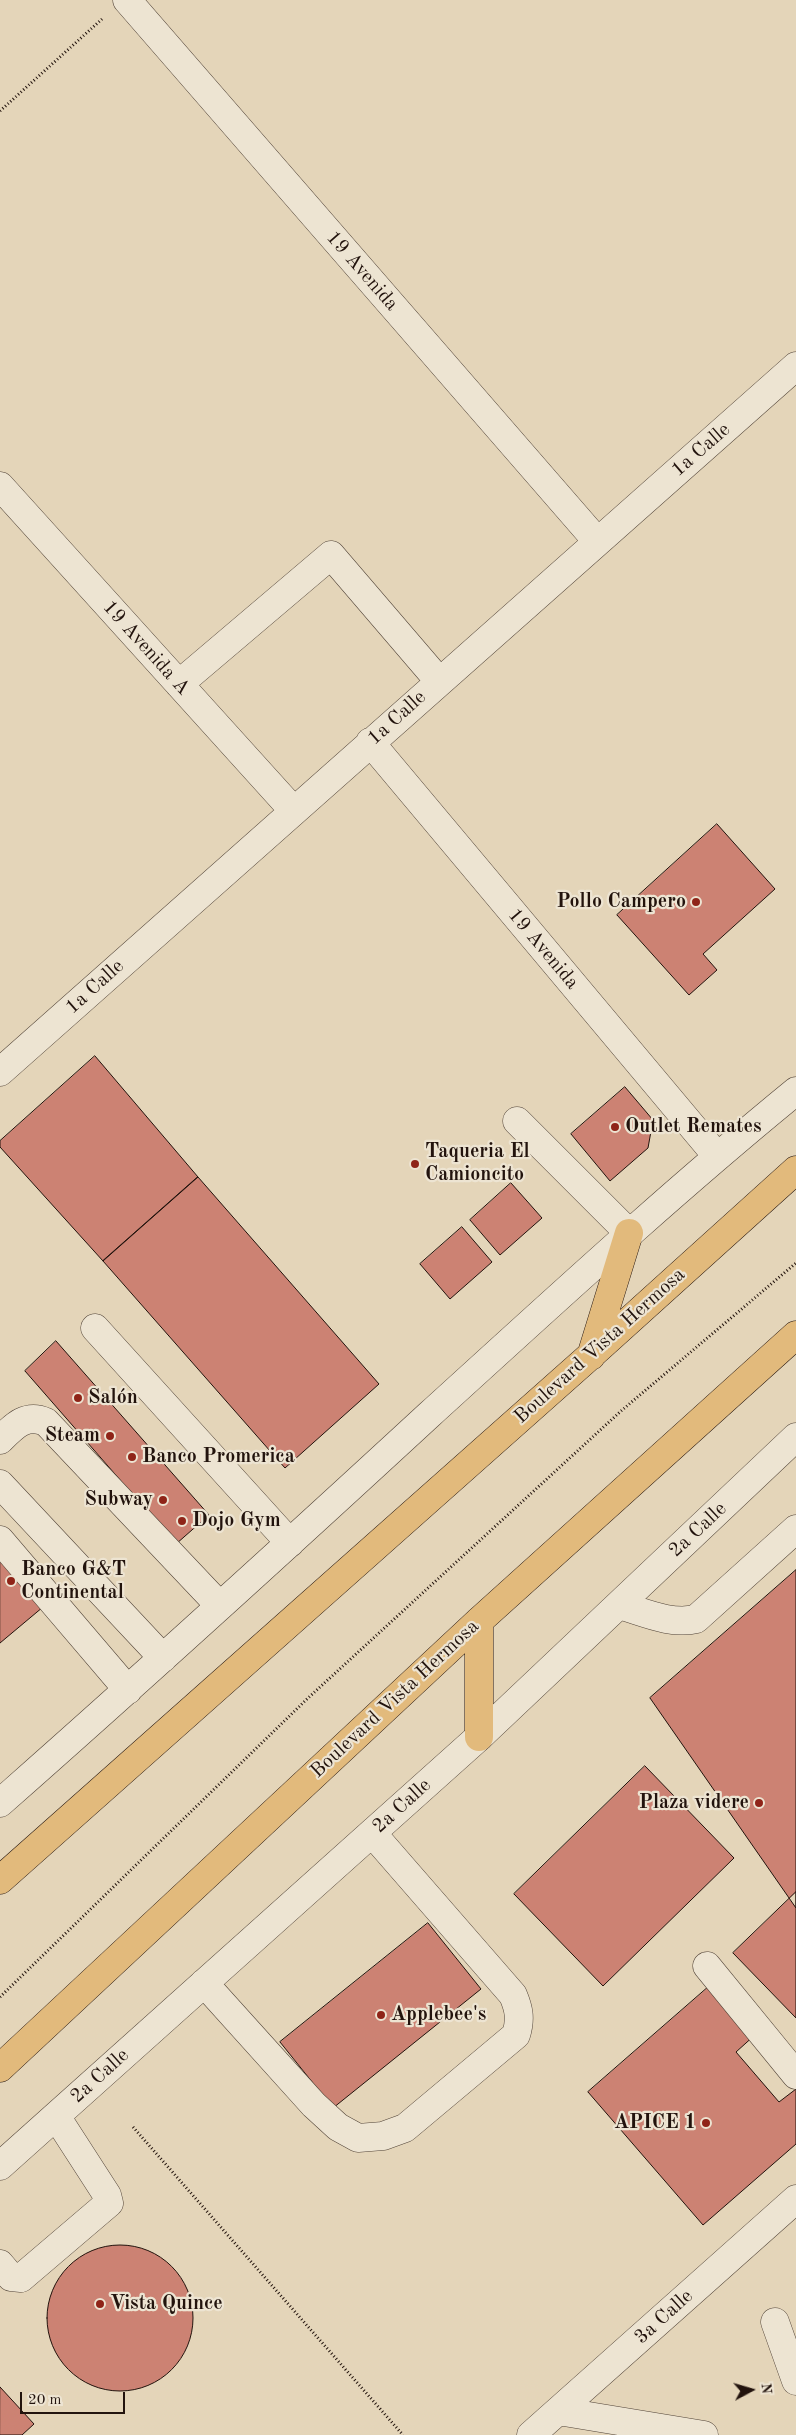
<!DOCTYPE html>
<html>
<head>
<meta charset="utf-8">
<style>
	body { margin:0 }
	#map { position:relative; width:796px; height:2435px; overflow:hidden; background:#e4d5b9; font-family:"Old Standard TT",serif }
	canvas { display:block }
	.north { position:absolute; left:726px; top:2365px; width:50px; height:50px; -webkit-text-stroke:4px #ede4d2; paint-order:stroke; rotate:84deg; font-size:14px; font-weight:700; line-height:20px; text-align:center; color:#22130d }
	.north::after { content:''; display:block; margin:auto; width:18px; height:22px; background:#22130d; clip-path:polygon(50% 0,100% 100%,50% 72%,0 100%) }
	.scale { position:absolute; left:20px; top:2392px; width:105px; height:22px; box-sizing:border-box; border:2px solid #22130d; border-top:0; padding-left:6px; font-size:15px; line-height:18px; white-space:nowrap; color:#22130d; -webkit-text-stroke:4px #ede4d2; paint-order:stroke }
</style>
</head>
<body>
<div id="map">
<canvas width="796" height="2435"></canvas>
<div class="north">N</div>
<div class="scale">20 m</div>
</div>
<script>
const ctx = document.querySelector('canvas').getContext('2d');
ctx.lineJoin = 'round';
function fillPath(path, color) { ctx.fillStyle = color; ctx.fill(path, 'evenodd'); }
function stroke(path, color, width, dash) { ctx.strokeStyle = color; ctx.lineWidth = width; ctx.lineCap = dash ? 'butt' : 'round'; ctx.setLineDash(dash || []); ctx.stroke(path); }
function write(font, color, halo, rows, align = 'center') {
  ctx.font = font + ' "Old Standard TT",serif'; ctx.lineWidth = 4.5; ctx.setLineDash([]); ctx.textBaseline = 'middle'; ctx.strokeStyle = halo; ctx.fillStyle = color; for (const [text, x, y, turn = 0] of rows) {
    ctx.save(); ctx.translate(x, y); ctx.rotate((+turn || 0) * Math.PI / 180); ctx.textAlign = isNaN(turn) ? turn : align; if (halo) ctx.strokeText(text, 0, 0); ctx.fillText(text, 0, 0); ctx.restore();
  }
}
const building = new Path2D(`
	M717,824L775,889L703,954L717,970L689,995L617,915Z
	M95,1056L198,1177L103,1261L0,1147V1141Z
	M625,1087L653,1120L648,1148L610,1181L571,1134Z
	M198,1177L379,1384L285,1468L103,1261Z
	M511,1183L542,1218L500,1255L470,1220Z
	M462,1227L492,1262L450,1299L420,1264Z
	M56,1341L209,1515L176,1544L25,1371Z
	M0,1555L43,1607L0,1643Z
	M796,1570V1908L650,1698Z
	M645,1766L734,1858L603,1986L514,1894Z
	M796,1892V2018L733,1953Z
	M428,1923L481,1989L333,2108L280,2042Z
	M713,1983L756,2034L736,2052L779,2102L796,2089V2144L703,2225L588,2092Z
	M47 2318a73 73 0 1 1 146 0a73 73 0 1 1-146 0Z
	M0,2387L34,2424L22,2435H0Z`);
fillPath(building, '#cc8273');
stroke(building, '#22130d', 1);
const minor = new Path2D(`
	M127,0L597,541
	M0,486L293,810
	M179,684L331,555L439,681
	M370,742L717,1156
	M0,1072L796,366
	M517,1121L629,1233
	M95,1328L290,1543
	M0,1440C14,1426 26,1413 46,1422L220,1606
	M0,1484L163,1658
	M0,1540L128,1690
	M619,1605C644,1612 670,1625 696,1619L796,1529
	M0,1803C145,1675 288,1545 430,1414C550,1305 670,1194 796,1091
	M707,1966L796,2075
	M204,1983L314,2105L338,2127L358,2138L383,2136L405,2128L516,2035C521,2019 519,2009 513,1995L372,1833
	M0,2166L479,1737L796,1437
	M0,2264L11,2277L21,2278L109,2203L107,2195L56,2116
	M775,2322L796,2381
	M558,2411L704,2435
	M531,2435L796,2199`);
const major = new Path2D(`
	M591,1356L629,1233
	M479,1737V1621
	M0,1880L590,1356L796,1170
	M0,2068L479,1621L796,1335`);
stroke(minor, '#524438', 29);
stroke(major, '#22130d', 29);
stroke(new Path2D(`
	M0,111L102,19
	M0,1997L307,1699L621,1411L796,1263
	M133,2127L403,2435`), '#22130d', 3, [1, 2.5]);
stroke(minor, '#ede4d2', 28);
stroke(major, '#e2ba7c', 28);
for (const [x, y, r, color] of [
	[696,902,5,"#8f2418"],
	[615,1127,5,"#8f2418"],
	[415,1164,5,"#8f2418"],
	[78,1398,5,"#8f2418"],
	[110,1436,5,"#8f2418"],
	[132,1457,5,"#8f2418"],
	[163,1500,5,"#8f2418"],
	[182,1521,5,"#8f2418"],
	[11,1581,5,"#8f2418"],
	[759,1803,5,"#8f2418"],
	[381,2015,5,"#8f2418"],
	[706,2123,5,"#8f2418"],
	[100,2304,5,"#8f2418"]
]) { const dot = new Path2D(); dot.arc(x, y, r, 0, 2 * Math.PI); ctx.fillStyle = color; ctx.fill(dot); stroke(dot, '#ede4d2', 2); }
write('20px', '#22130d', '#ede4d2', [
	["19 Avenida",362,271,49],
	["1a Calle",701,450,-41],
	["19 Avenida A",146,648,48],
	["1a Calle",397,718,-42],
	["19 Avenida",543,949,50],
	["1a Calle",95,987,-42],
	["Boulevard Vista Hermosa",600,1346,-42],
	["2a Calle",698,1530,-43],
	["Boulevard Vista Hermosa",395,1699,-43],
	["2a Calle",402,1806,-42],
	["2a Calle",100,2076,-42],
	["3a Calle",664,2317,-42]
]);
write('bold 20px', '#22130d', '#ede4d2', [
	["Pollo Campero",686,902,"right"],
	["Outlet Remates",625,1127],
	["Taqueria El",425,1152],
	["Camioncito",425,1175],
	["Salón",88,1398],
	["Steam",100,1436,"right"],
	["Banco Promerica",142,1457],
	["Subway",153,1500,"right"],
	["Dojo Gym",192,1521],
	["Banco G&T",21,1570],
	["Continental",21,1593],
	["Plaza videre",749,1803,"right"],
	["Applebee's",391,2015],
	["APICE 1",696,2123,"right"],
	["Vista Quince",110,2304]
], 'left');
</script>
</body>
</html>
